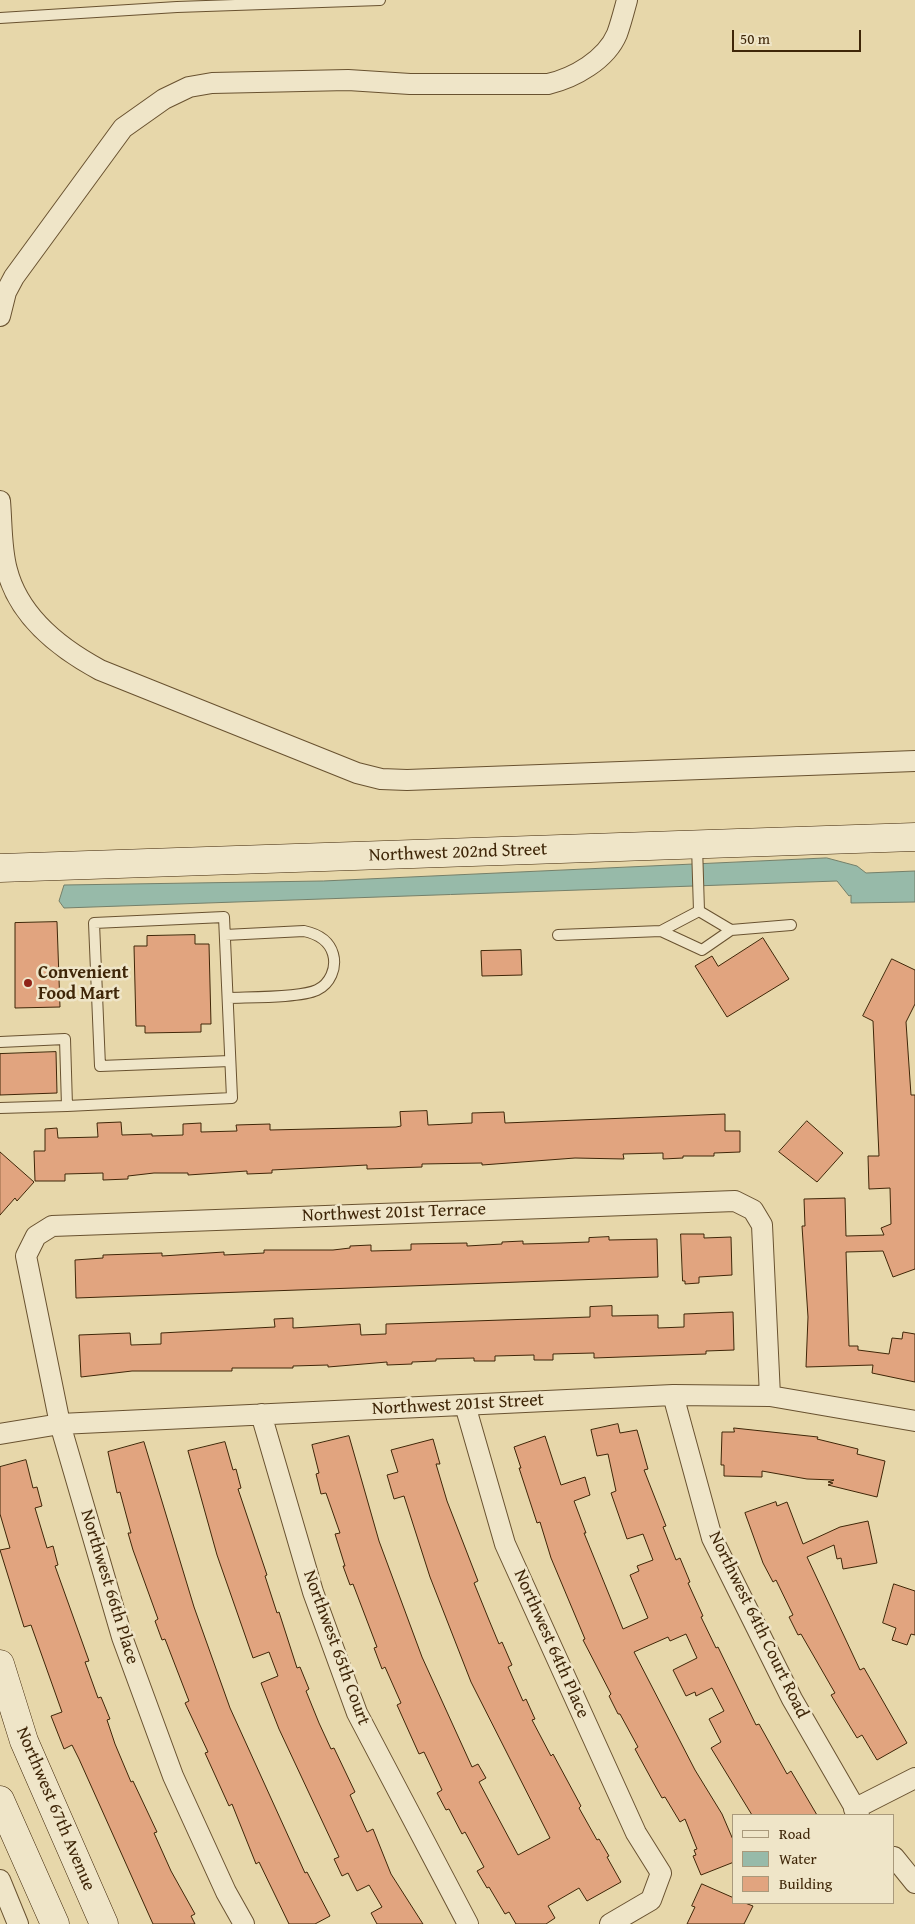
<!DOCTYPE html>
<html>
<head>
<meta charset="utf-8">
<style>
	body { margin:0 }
	#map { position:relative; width:915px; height:1924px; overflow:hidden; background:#e7d7aa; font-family:"Gentium Book Plus",serif }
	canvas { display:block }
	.legend { position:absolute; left:732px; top:1814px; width:162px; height:90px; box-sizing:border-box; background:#efe5c8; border:1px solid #a9997b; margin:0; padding:6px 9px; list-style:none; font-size:15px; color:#3f2608 }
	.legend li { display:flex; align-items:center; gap:10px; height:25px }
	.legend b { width:25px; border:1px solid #a9997b }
	.scale { position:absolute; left:732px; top:30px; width:129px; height:22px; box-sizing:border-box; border:2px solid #3f2608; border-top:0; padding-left:6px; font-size:15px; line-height:18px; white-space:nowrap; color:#3f2608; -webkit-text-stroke:4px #efe5c8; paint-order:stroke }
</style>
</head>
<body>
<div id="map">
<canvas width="915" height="1924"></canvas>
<ul class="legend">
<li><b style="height:6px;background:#efe5c8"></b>Road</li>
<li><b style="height:14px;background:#97baa9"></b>Water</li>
<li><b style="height:14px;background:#e1a47f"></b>Building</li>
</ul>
<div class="scale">50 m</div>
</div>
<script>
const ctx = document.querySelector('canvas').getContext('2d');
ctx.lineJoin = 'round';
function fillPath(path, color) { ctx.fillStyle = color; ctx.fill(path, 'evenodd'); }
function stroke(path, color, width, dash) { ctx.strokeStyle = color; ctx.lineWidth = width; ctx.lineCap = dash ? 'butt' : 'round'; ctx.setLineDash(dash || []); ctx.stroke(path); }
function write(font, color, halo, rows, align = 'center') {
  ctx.font = font + ' "Gentium Book Plus",serif'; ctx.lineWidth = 5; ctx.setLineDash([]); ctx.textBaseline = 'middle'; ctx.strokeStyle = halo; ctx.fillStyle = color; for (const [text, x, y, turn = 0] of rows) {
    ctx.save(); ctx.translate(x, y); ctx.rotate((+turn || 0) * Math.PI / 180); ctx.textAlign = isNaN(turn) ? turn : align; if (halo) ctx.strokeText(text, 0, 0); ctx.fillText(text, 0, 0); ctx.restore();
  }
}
const water = new Path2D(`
	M827,858L857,866L866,873L915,871V902L851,903V895L849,896L837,881L64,908L59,901L64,885L323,881Z`);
fillPath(water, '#97baa9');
stroke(water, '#747f69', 1);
const building = new Path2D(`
	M57,922L60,1007L15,1008V923Z
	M195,935V944H209L211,1024H201V1032L145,1033V1026H136L134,946H147V936Z
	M763,938L789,979L727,1017L695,966L712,956L718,966Z
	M521,950L522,975L482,976L481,951Z
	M892,959L915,970V1004L906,1022L911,1095H915V1269L893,1277L883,1251L846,1252L849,1346H858V1350L889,1354L892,1338L902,1339L903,1332L915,1334V1382L872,1373L873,1365L806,1367L808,1317L802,1226H805L804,1199L845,1198L846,1236L884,1235L881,1228L891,1224L890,1188L869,1189L868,1156H879L873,1021L863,1016Z
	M56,1052L57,1093L0,1095V1054Z
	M427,1111L428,1125L472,1123V1113L504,1112L505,1123L725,1114V1131H740V1152L714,1153V1156H683V1158L663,1159V1153L623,1154L624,1159L575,1158L482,1165V1163L422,1164V1167L367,1169V1165L272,1170V1173L247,1174V1171L188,1175V1173H154L128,1176V1179L103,1180V1173L65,1174V1181H35L34,1151H45V1129L57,1128L58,1138L98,1137L97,1123L121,1122L122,1135L152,1134V1136L183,1135V1124L201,1123V1132L237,1131L236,1125L270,1124V1130L396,1127L401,1126L400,1112Z
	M807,1121L843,1153L817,1182L779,1152Z
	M0,1152L34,1182L17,1201L15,1198L0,1215Z
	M681,1234H704V1238L731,1237L732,1275L699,1277V1283L685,1284V1281H683Z
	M609,1237V1240L657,1239L658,1277L76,1298L75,1260L103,1258V1255L162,1253V1256L224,1252V1255L264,1253V1250H333L350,1248V1246L371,1245V1251L411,1250V1244L467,1243V1246L502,1244V1242L523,1241V1244L561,1243L589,1242V1238Z
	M612,1306V1316L658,1315V1328L684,1327V1314L733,1312L734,1350L706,1351V1354L594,1358V1353L553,1354V1360H534V1355L495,1356V1361H474V1358L436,1359V1361L412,1362V1364L387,1365V1362L328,1367V1365L293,1366V1368H232V1371H132L81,1377L79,1335L130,1333L131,1345L161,1344V1333L275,1327L274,1319L293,1318V1328L360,1324L361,1335L386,1334V1324L590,1317V1307Z
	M618,1424L620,1433L637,1430L648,1469L644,1470L666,1526L663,1527L676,1560L680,1558L690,1582L688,1583L703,1616L701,1617L716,1648L718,1647L756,1725L759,1724L787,1774L791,1771L817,1815H752L711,1748L721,1742L709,1719L724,1711L712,1688L696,1696L695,1692L686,1696L673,1670L697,1658L686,1634L670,1641L668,1637L634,1652L695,1770L722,1814L734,1842V1862L701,1875L693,1856L696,1855L694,1850L697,1849L685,1819L680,1822L665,1797L662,1798L653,1782L635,1749L638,1747L620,1714H618L609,1696L611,1694L583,1640L585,1639L551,1558L540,1522L537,1523L519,1468H521L514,1447L545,1436L561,1485L585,1477L590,1495L574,1501L586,1533H584L623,1629L648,1618L630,1575L639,1571L637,1566L653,1560L643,1534L627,1539L611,1493L616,1491L608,1454L597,1456L591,1430Z
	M734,1428L818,1437L817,1439L858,1449L857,1454L885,1461L877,1497L828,1485L833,1483L828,1482L834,1480L807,1479L762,1471V1477L724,1476V1465H721L722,1432H734Z
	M349,1436L379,1541L422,1657L472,1767L478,1764L486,1778L479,1782L518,1855L550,1838L471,1682L430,1577L404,1496L394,1499L387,1475L398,1472L391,1450L433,1439L440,1464H436L447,1501L478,1581L474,1583L489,1620L499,1644L502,1642L512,1665L508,1667L523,1701L526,1699L535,1719L532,1720L551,1756L553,1754L581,1806L579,1808L597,1840L599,1839L609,1856L607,1857L621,1882L587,1901L579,1888L548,1906L555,1918L546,1924H516L509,1912L505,1914L489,1887L487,1888L477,1871L484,1867L465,1832L462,1834L449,1809L446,1810L437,1793L442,1790L424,1752L419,1754L397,1705L401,1703L385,1667L382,1669L374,1648L377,1647L353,1584L350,1585L343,1566H345L335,1534L340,1533L326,1493L321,1494L316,1474L319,1473L312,1445Z
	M144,1442L194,1607L230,1708L305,1873L307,1872L330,1916L315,1924H289L259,1862L256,1864L232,1804L229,1806L205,1753L208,1752L185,1703L189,1701L165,1639L162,1640L155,1621L158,1619L133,1550L128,1533H131L120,1492L117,1493L108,1452Z
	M225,1442L233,1470L236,1469L241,1488L238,1489L267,1575L265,1576L277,1613L279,1612L297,1668L300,1667L309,1689L306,1691L319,1723L331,1749L334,1748L355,1792L350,1795L367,1832L373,1829L391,1874L423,1924H377L371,1913L382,1907L369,1885L357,1891L348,1873L342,1876L334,1859L339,1857L279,1729L261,1683L278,1676L269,1652L253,1658L217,1555L188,1451Z
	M26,1460L33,1488L37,1487L42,1506L35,1508L47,1548L53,1546L58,1565L55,1566L89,1661L85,1662L98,1698L101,1697L110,1719L107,1720L115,1744L131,1782L133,1781L157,1832L154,1833L171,1871L195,1914L191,1916L195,1924H153L79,1759L72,1745L64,1749L51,1716L62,1712L31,1625L24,1627L0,1550L10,1548L0,1514V1467Z
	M776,1502L777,1506L787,1502L803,1544L840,1527L868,1521L877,1563L843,1569L841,1558L837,1559L834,1545L807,1557L860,1670L864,1668L907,1743L877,1760L862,1735L857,1738L831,1695L835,1693L801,1634L798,1635L789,1617L793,1615L776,1580L773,1582L763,1563L745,1513Z
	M894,1584L915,1591V1635L911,1634L907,1645L892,1640L896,1628L883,1623Z
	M702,1884L734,1898V1903H745L753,1906L744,1924H687L695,1907L692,1906Z`);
fillPath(building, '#e1a47f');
stroke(building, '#3f2608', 1);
const lane = new Path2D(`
	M0,18L177,7L380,0
	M697,846L699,911L731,930L791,925
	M661,931L702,950L731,930
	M225,935L304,931C318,934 329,940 333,954C337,968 330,984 317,990C300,998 249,997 228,998
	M558,935L661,931L699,911
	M0,1042L65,1039L67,1106L0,1108
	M67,1106L232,1098L224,917L94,923L100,1066L230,1061`);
const street = new Path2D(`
	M0,316L6,292L14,277L123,128L164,99L189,87L212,83L348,80L410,84H548C574,78 606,60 617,34C621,23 624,11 627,0
	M0,501C2,524 1,548 7,570C19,617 59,648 100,670L357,773L381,779L407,780L915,761
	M673,1395L712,1538L792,1699L859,1815
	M465,1405L505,1544L636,1833L661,1873L651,1900L610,1924
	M261,1414L313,1592L357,1713L468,1924
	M0,1434L60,1424L673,1395L770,1396L915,1421
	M854,1809L915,1778
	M894,1857L915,1883
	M0,1880L18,1924
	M244,1924L226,1892L173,1776L122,1637L60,1424L26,1256L36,1236L52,1226L735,1201L753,1210L762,1225L770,1396`);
const secondary = new Path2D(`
	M0,868L915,837
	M0,1664L24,1741L104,1924
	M0,1800L55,1924`);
stroke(lane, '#695230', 12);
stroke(street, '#695230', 22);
stroke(secondary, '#3f2608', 29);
stroke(lane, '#efe5c8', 10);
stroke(street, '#efe5c8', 20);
stroke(secondary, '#efe5c8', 28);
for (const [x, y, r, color] of [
	[28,983,5,"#8f2418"]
]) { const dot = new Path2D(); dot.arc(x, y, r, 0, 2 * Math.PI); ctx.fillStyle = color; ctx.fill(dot); stroke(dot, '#efe5c8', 2); }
write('18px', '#3f2608', '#efe5c8', [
	["Northwest 202nd Street",458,853,-2],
	["Northwest 201st Terrace",394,1213,-2],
	["Northwest 201st Street",458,1405,-3],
	["Northwest 66th Place",109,1587,73],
	["Northwest 64th Court Road",758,1625,64],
	["Northwest 64th Place",551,1644,66],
	["Northwest 65th Court",336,1648,70],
	["Northwest 67th Avenue",55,1809,67]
]);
write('bold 18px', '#3f2608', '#efe5c8', [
	["Convenient",38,973],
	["Food Mart",38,994]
], 'left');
</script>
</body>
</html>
